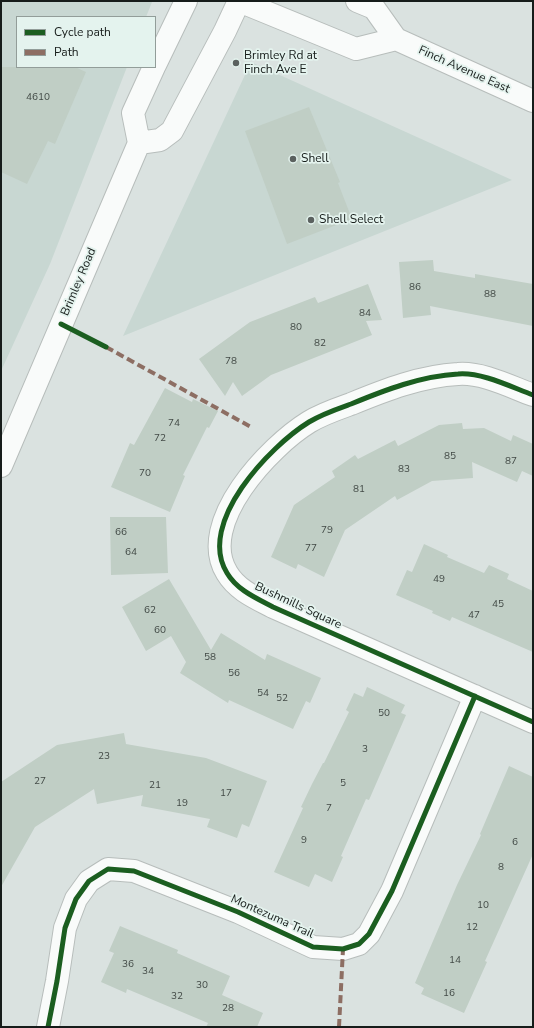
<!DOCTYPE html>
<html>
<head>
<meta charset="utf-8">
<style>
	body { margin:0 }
	#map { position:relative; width:534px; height:1028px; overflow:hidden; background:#dae2e0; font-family:"Nunito Sans",sans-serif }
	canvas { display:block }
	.frame { position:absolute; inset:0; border:2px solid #161c1a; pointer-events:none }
	.legend { position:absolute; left:16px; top:16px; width:140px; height:52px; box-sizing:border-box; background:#e4f3ee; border:1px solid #929d99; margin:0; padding:5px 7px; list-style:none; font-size:12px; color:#161c1a }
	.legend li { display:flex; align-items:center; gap:8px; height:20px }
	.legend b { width:20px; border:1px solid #929d99 }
</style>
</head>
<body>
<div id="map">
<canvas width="534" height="1028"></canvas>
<div class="frame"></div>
<ul class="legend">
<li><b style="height:5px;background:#1b5e20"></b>Cycle path</li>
<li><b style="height:5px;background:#8d6e63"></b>Path</li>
</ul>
</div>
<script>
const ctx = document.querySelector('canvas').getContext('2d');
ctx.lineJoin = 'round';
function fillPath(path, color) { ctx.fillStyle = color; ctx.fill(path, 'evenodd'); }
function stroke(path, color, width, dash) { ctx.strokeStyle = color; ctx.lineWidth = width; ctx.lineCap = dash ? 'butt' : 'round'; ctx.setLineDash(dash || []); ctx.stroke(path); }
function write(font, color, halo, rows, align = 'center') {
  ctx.font = font + ' "Nunito Sans",sans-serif'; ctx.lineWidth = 3.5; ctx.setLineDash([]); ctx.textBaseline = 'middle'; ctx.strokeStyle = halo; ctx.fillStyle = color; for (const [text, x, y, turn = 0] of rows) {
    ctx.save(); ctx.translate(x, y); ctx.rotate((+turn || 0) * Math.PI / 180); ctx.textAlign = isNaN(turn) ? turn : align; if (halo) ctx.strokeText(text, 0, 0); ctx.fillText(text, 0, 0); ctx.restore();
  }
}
fillPath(new Path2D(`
	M1,1H149L152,2L146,17H17V67H127L50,264L1,371Z
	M251,62L512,180L123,336Z`), '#c8d7d2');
fillPath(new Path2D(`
	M1,67H75L86,72L55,144L48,141L27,184L1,172Z
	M309,107L340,182L338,183L352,219L287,244L245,131Z
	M433,260L434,271L475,278V274L533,284V326L430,306L431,315L403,318L399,262Z
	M368,284L382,320L366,321L372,335L271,375L242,396L233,382L225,396L199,359L250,322L315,297L318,303Z
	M165,388L192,402L193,399L218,411L209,428L207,427L183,475L185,476L170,512L111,487L130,443L134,445Z
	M462,423L463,429L484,428L511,441L513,435L533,444V476L522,471L517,482L472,462L473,478L432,481L397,500L395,496L345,530L324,577L298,564L296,569L271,557L294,505L335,477L332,471L355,455L358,459L395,440L398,446L439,425Z
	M110,517H166L168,573L111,575Z
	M424,544L448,555L447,557L484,573L489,565L509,574L507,579L533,591V652L452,617L450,621L432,613L433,611L396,595L407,570L412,572Z
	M169,579L211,650L221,633L265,660L267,654L321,678L310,703L306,701L293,729L229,700L228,703L180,673L186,662L171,636L146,651L122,607Z
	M367,687L405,705L401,713L406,715L369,800L366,799L341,856L343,857L332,882L315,874L309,887L274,872L303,808L301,807L312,784L323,763H324L349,712L346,710L354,693L363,697Z
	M124,733L126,744L206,758L267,781L249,827L242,824L237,838L207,827L210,819L141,806L143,795L97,804L94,789L35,827L1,887V782L57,745Z
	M509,766L533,777V854L485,961L487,962L464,1013L421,994L424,988L415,983L457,885L481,835L480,834Z
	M120,926L178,950L177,953L230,976L222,995L263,1013L257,1027H206L208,1023L127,989L126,993L101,982L114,953L109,951Z`), '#c0cec5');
const minor = new Path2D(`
	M533,395C511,387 482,372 458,374C421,376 385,390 351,404C337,409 322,414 309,422C270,446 196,523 227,573C237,590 256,598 273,607L533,722
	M48,1027L57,981L65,928L76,899L89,881L108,869L134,871L238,912L313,947L343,949L359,944L369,934L392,891L475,696`);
const major = new Path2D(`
	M239,1L356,49L396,39
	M357,1L374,8L396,39L533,101
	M155,65L186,1
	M139,143L160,140L172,131L225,31L239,1
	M1,466L139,143L133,113L154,67`);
stroke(minor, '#b7bdbb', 24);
stroke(major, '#b7bdbb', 24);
stroke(minor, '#f9fbfa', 22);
stroke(major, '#f9fbfa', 22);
stroke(new Path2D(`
	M106,347L251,427
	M339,1027L343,949`), '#8d6e63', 4, [8, 4]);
stroke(new Path2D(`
	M61,324L106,347
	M533,395C511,387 482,372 458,374C421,376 385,390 351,404C337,409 322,414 309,422C270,446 196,523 227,573C237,590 256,598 273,607L533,722
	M48,1027L57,981L65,928L76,899L89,881L108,869L134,871L238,912L313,947L343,949L359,944L369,934L392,891L475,696`), '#1b5e20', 5);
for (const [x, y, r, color] of [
	[236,63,4,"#5b615f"],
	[293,159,4,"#5b615f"],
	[311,220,4,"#5b615f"]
]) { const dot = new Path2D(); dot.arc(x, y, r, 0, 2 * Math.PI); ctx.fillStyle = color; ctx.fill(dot); stroke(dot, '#e4f3ee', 1.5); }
write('10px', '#424a46', null, [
	["4610",38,98],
	["86",415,288],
	["88",490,295],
	["84",365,314],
	["80",296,328],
	["82",320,344],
	["78",231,362],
	["74",174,424],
	["72",160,439],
	["85",450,457],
	["87",511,462],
	["83",404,470],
	["70",145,474],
	["81",359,490],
	["79",327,531],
	["66",121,533],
	["77",311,549],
	["64",131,553],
	["49",439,580],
	["45",498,605],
	["62",150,611],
	["47",474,616],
	["60",160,631],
	["58",210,658],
	["56",234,674],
	["54",263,694],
	["52",282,699],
	["50",384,714],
	["3",365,750],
	["23",104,757],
	["27",40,782],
	["5",343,784],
	["21",155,786],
	["17",226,794],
	["19",182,804],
	["7",329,809],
	["9",304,841],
	["6",515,843],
	["8",501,868],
	["10",483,906],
	["12",472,928],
	["14",455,961],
	["36",128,965],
	["34",148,972],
	["30",202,986],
	["16",449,994],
	["32",177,997],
	["28",228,1009]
]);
write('12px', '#161c1a', '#e4f3ee', [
	["Brimley Rd at",244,56],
	["Finch Ave E",244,70],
	["Shell",301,159],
	["Shell Select",319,220]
], 'left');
write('12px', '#161c1a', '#e4f3ee', [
	["Finch Avenue East",464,70,24],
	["Brimley Road",79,282,-67],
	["Bushmills Square",298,606,25],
	["Montezuma Trail",272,917,24]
]);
</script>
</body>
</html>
